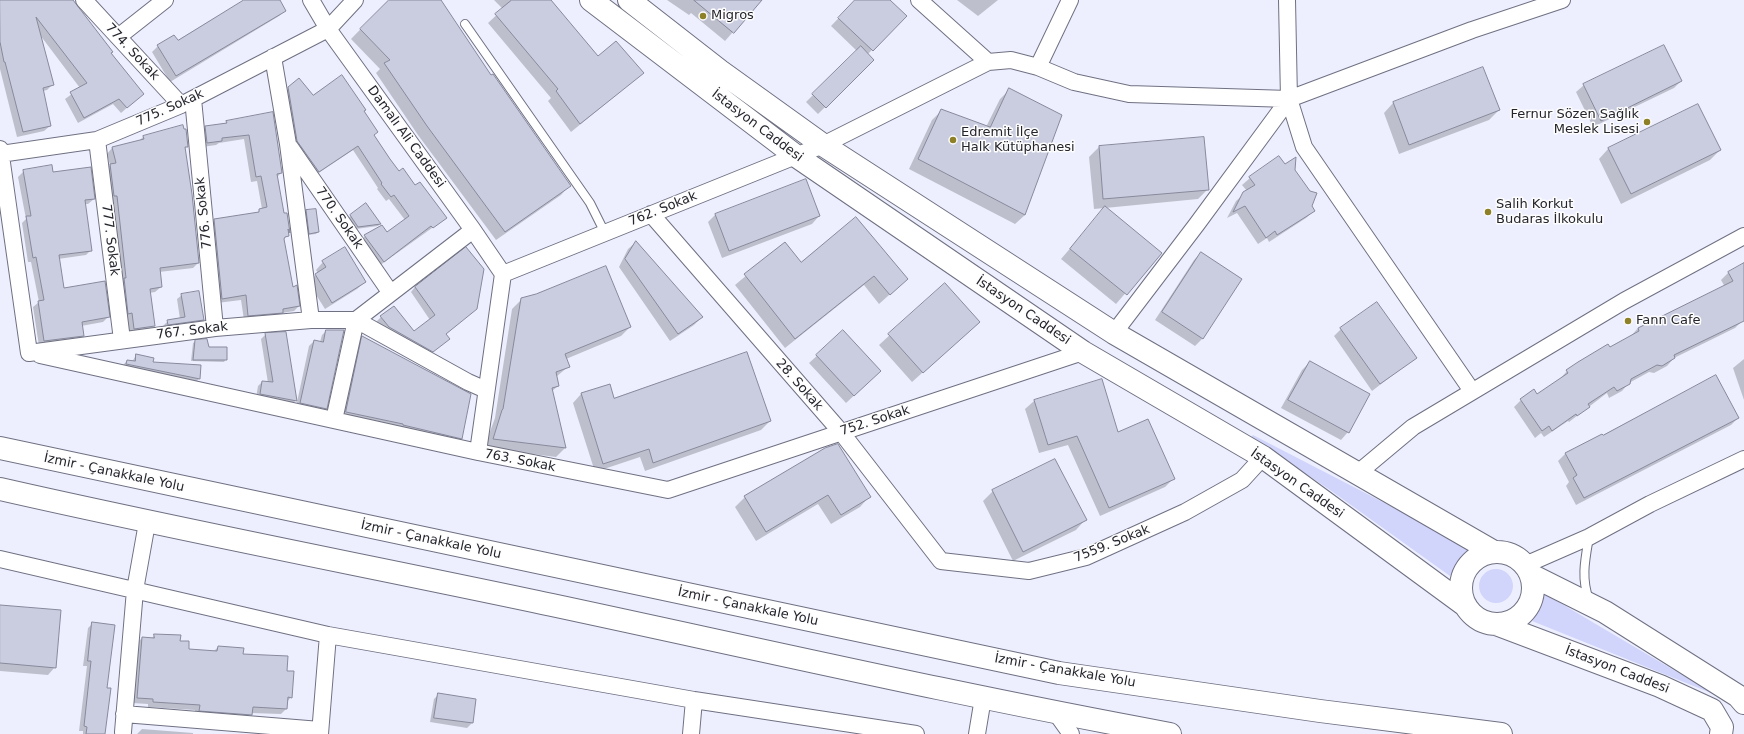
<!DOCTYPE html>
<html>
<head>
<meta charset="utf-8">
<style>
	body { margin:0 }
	canvas { display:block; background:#edefff }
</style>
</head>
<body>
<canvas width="1744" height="734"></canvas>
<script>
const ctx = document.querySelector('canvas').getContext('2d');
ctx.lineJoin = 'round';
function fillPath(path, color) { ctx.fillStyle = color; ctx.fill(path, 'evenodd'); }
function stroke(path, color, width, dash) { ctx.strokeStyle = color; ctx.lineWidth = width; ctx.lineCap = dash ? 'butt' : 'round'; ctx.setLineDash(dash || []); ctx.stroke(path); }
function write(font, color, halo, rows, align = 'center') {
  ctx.font = font + ' "DejaVu Sans",sans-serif'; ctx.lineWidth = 3; ctx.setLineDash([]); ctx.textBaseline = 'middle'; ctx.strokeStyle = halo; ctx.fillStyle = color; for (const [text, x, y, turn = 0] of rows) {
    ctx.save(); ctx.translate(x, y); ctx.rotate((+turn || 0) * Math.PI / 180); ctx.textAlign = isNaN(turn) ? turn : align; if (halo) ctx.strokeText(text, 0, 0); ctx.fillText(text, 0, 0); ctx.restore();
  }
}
fillPath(new Path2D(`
	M1253,435L1466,545L1469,550L1450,576L1330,490L1251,437Z
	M1479 586a17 17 0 1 1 34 0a17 17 0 1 1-34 0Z
	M1545,594L1716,695L1532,621Z`), '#d2d5fb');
fillPath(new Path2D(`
	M0,0H71L110,54L137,99L121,113L113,104L78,123L65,99L80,88L40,35L53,84L47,90L43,91L50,126L44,131L17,137L0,69ZM47,85V87L38,90Z
	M243,0H279L285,11L279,16L170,82L152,52L158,46L177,41L244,1Z
	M389,0H442L440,2L491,76L570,185L561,195L496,240L418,135L376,73L380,69L351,39Z
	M494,0H550L598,57L643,73L571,132L548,101L551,98L488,23L503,9Z
	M667,0H761L725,41L691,13L689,15Z
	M856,0H889L905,16L868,54L873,60L818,114L806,102L857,51L831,26Z
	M957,0H998L978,16Z
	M1681,81L1674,88L1593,127L1576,92L1584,85Z
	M289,88L363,112L373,136L399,172L446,218L379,266L360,241L365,236L387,233L405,220L389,199L386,201L377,189L378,188L353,150L314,176L293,146L284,93Z
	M1009,90L1025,215L1015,224L909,169L932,120L942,110L986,127L1000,99Z
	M1393,103L1499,110L1489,120L1399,154L1384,113Z
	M1698,105L1720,150L1710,160L1621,204L1599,159L1608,149Z
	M272,113L281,173L276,178L283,214H287L289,233L283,240L292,289L299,306L294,311L282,313L278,317L244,320L241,300L217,303L210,225L215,220L255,214L262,209L257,181L251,182L244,139L219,143L216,145L202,147L201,132L206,127Z
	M143,137L187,146L184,149L198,263L193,268L159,272L161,287L155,292L149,293L154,326L149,331L129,334L105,170L110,165L107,154L112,148L139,141Z
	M1203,138L1208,189L1198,199L1105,208L1160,253L1116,304L1061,259L1105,208L1094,209L1089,157L1099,147Z
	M1279,158L1285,165L1294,171L1314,211L1306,218L1269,242L1267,238L1258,244L1237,213L1227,218L1236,201L1247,191L1242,185L1250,178Z
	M24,171L53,174L94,199L88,204H85L91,250L86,255L58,259L64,289L108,317L103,322L81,326L83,336L78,341L39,346L33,307L39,302L31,262H28L22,223L26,219L18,177Z
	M366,205L380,224L378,226L356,229L348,218Z
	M307,211L318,232L316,234L307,235L304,213Z
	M715,215L819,216L812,224L722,258L708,222Z
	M636,242L702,317L694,325L670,341L619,267L628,249Z
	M785,243L801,264L907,279L879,304L864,285L785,348L735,285Z
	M1201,253L1241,279L1202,339L1195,346L1155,320L1194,260Z
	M323,262L365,282L357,289L325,309L308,282L318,273L316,270Z
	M1744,264V319L1735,328L1674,358L1667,366L1654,373L1649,372L1629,383L1622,391L1609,398L1607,393L1569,422L1568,421L1544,437L1541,433L1535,438L1514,407L1521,400L1537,395L1560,379L1567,371L1578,363L1610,349L1631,336L1638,328L1725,287L1721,280L1729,272Z
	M945,284L969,331L912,382L879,345Z
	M415,287L476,309L445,335L448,339L427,356L384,332L376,322L381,317L414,332L430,320L411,292Z
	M182,295L203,320L198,324L163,329V326L168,321L180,319L177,299Z
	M522,299L630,327L621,336L566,359L569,366L556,377L558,386L551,392L565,448L556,457L484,448L495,418L512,309Z
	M1341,329L1415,358L1372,391L1334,336Z
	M327,330L326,408L321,413L296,407L309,346L314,341L320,342L322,335Z
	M843,332L873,378L846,403L809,363Z
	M266,334L296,400L292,405L256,398L258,386L262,382L268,383L261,339Z
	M362,337L461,438L455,444L340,418L356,343Z
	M196,341L208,348L226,359L224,362L191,361L193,343Z
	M136,355L151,363L199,379L195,383L123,365L127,361L132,362Z
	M1744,359V400L1733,368Z
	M1310,362L1348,432L1341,440L1281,408L1302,370Z
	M1102,380L1117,434L1174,478L1165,487L1100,516L1068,445L1039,453L1025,409L1034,401Z
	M609,386L613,399L770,421L761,430L645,471L640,457L595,472L573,403L581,394Z
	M1738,418L1731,425L1576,505L1566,486L1569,482L1558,461L1565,454L1602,435V436Z
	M826,449L869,497L860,507L831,524L818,504L756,541L735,507L745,497Z
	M993,491L1085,520L1076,530L1013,561L983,501Z
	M0,606L55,667L48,675L0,671Z
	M93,623L106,688L104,734H83V731H79L87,666H83L88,628Z
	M155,635L179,642L188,650L214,651L218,647L242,655L291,697L287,702L286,709L281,714L251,713L246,720L194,716L195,710L148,707V704L132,703L136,644L142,638L151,639Z
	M439,694L475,700L472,723L467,728L430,722L434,699Z
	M142,729L193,733V734H137Z`), '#0003');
const building = new Path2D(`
	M0,0H73L113,52L111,53L144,94L127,108L119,99L84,118L70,92L87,83L36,17L54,85L43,88L51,126L23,132L5,62H4L0,42Z
	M244,0H280L286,11L176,76L157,45L174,35L178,40Z
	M389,0H441L491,75L493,74L571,186L505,232L427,126L384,63L390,60L360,29Z
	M512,0H551L598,56L616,41L644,73L580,124L556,91L558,89L495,14Z
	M694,0H762L734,33Z
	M855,0H890L907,16L873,51L838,18Z
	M1664,45L1682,81L1601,121L1583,84Z
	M861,46L874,60L826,108L812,94Z
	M1483,67L1500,110L1409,145L1393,102Z
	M342,75L366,110L364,111L378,132L374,135L390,159L399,171L403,168L415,185L420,182L447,218L433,228L431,226L384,262L364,235L382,225L387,232L409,216L394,195L391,197L381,184L382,183L358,146L319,172L297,141L288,87L299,78L313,95Z
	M1009,88L1062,115L1025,215L918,159L941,109L990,127Z
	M1698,104L1721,150L1631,194L1608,148Z
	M273,112L282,173L277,174L284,213H287L290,233L288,229L289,236L285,237L284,239L293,287L297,285L300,306L283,309V313L248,316L246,295L222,299L214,219L259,212V209L267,207L261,176L256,177L249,135L222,138V141L207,143L205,126L227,123L226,121Z
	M183,125L184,129H186L188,147H185L192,194L199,263L160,268L162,287L150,289L155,326L134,329L132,313L128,314L124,278H126L117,196H114L110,164L116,163L112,147L144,139L143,136Z
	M1204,137L1209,190L1103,199L1099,146Z
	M1279,156L1285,164L1296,157L1295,170L1310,191L1317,193L1312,206L1315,211L1277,235L1275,231L1266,238L1245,206L1233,212L1243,192L1255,185L1249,177Z
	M52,165L53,172L91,167L95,199L85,200L92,251L59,255L64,288L105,281L110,317L82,322L84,336L44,341L38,301L44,300L36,257L33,258L26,216H31L23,170Z
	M806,179L820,216L729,251L715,214Z
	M366,203L381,224L358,227L350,215Z
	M1105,206L1162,253L1127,295L1070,249Z
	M316,209L319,232L309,234L306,210Z
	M856,217L908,279L890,295L874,276L795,339L744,274L785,242L801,262Z
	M636,241L703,317L678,334L625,259Z
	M345,247L366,282L332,303L315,274L326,267L322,261Z
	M466,247L484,269L477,309L446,334L450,339L433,352L389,327L380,316L394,306L414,331L435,315L415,287Z
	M1201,252L1242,279L1203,339L1162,312Z
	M1744,263V321L1674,355L1675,358L1662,366L1657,365L1631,379L1630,384L1617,391L1614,387L1588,404L1590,407L1577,416L1576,414L1552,431L1549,426L1542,431L1520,399L1534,389L1537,394L1568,373L1566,370L1578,362L1608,344L1610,347L1639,331L1638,328L1733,281L1728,272Z
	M606,266L631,327L565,354L570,367L556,372L559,386L552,388L566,448L493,439L502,410L503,409L521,298L536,294Z
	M945,283L980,322L923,373L888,334Z
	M199,291L204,320L168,325L167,320L185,317L181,294Z
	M1377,302L1417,358L1380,384L1340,328Z
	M326,330H344L327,409L300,403L314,340L323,342Z
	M843,330L881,371L854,396L816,355Z
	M286,332L297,401L260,394L262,381L273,382L265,333Z
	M362,336L471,394L462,439L403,425V424L346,412Z
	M207,339L209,347H227V360H193L195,340Z
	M747,352L771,421L653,463L649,449L603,464L581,393L610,384L614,398Z
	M136,354L154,358L153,362L201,365L200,379L126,364L127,360L135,361Z
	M1310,361L1370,394L1349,433L1288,400Z
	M1716,375L1739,418L1584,498L1573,478L1577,475L1565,453L1602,434L1603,435Z
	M1102,379L1118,432L1148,419L1175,479L1109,508L1077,436L1048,445L1034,400Z
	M838,444L871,497L841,515L828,495L766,532L744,496L825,448Z
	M1055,459L1087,520L1023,552L992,490Z
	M0,605L61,610L56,668L0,663Z
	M92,622L115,625L107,688H111L105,734H86L87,727L84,726L91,661H88Z
	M154,634L181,635L180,641H189V649L217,651L218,646L244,648L243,654L288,656L287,671H294L292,698L288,697L287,709L253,707L252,715L199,711L200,705L153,702V699L137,698L142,637L154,638Z
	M438,693L476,699L473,723L434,718Z`);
fillPath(building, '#cacde0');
stroke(building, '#888a9c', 1);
const lane = new Path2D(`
	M465,24L590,203L605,233
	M1589,600C1581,578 1585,560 1589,537`);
const street = new Path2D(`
	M84,0L181,105
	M311,0L328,29L473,230L503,274
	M919,0L988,62
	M1287,0L1289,99L1304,147L1472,391
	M118,37L165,0
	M273,57L288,144L311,320
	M1038,67L1070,0
	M193,99L215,328
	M97,140L122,340
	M290,147L390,292
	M0,149L29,353
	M0,154L97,140L181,105L328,29L355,0
	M651,214L841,432L941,561L1029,571L1086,557L1185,512L1242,480L1263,457
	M503,274L823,145L988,62L1011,60L1038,67L1074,82L1129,94L1289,99L1472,30L1562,0
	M503,274L478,452L668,490L1083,352
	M1114,333L1197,224L1289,99
	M29,353L215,328L311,320H356L468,382L486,390
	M40,355L478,452
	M334,420L356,320L473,230
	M1358,473L1413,427L1624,301L1744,236
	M0,559L328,635L694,700L916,734
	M1525,565L1589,537L1650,504L1744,459
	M1056,713L1071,734
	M124,714L320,730
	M123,732L135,590L147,523
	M320,734L328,635
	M691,734L694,700
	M977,734L983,698`);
const primary = new Path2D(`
	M591,0L796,156L1083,352L1263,457L1466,606
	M629,0L720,71L823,145L1114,333L1494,552
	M1461 588a36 36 0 1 1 72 0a36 36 0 1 1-72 0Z
	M1531,575L1605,612L1738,696L1744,703
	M1496,624L1660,686L1712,710L1722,727L1721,734`);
const highway = new Path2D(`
	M0,448L1059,673L1320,711L1501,734
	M0,489C184,531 368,566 552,605C758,649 963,696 1170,734`);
stroke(lane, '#6f7182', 10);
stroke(street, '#6f7182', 18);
stroke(primary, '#6f7182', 24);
stroke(highway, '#6f7182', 24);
stroke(lane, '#fff', 8);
stroke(street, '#fff', 16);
stroke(primary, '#fff', 22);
stroke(highway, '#fff', 22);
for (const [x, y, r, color] of [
	[703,16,4,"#8d8027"],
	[1647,122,4,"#8d8027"],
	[953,140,4,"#8d8027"],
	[1488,212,4,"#8d8027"],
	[1628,321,4,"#8d8027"]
]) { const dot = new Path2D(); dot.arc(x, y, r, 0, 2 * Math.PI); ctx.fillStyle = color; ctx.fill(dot); stroke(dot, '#fdfdfd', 1.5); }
write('13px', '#24252c', '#fdfdfd', [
	["Migros",711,16],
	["Fernur Sözen Sağlık",1639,115,"right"],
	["Meslek Lisesi",1639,130,"right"],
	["Edremit İlçe",961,133],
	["Halk Kütüphanesi",961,148],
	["Salih Korkut",1496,205],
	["Budaras İlkokulu",1496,220],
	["Fann Cafe",1636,321]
], 'left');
write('13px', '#24252c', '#fdfdfd', [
	["774. Sokak",132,52,47],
	["775. Sokak",170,108,-24],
	["İstasyon Caddesi",757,126,37],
	["Damalı Ali Caddesi",406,137,54],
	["762. Sokak",663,209,-22],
	["776. Sokak",204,213,-96],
	["770. Sokak",339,218,55],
	["777. Sokak",110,240,83],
	["İstasyon Caddesi",1023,311,34],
	["767. Sokak",192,331,-7],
	["28. Sokak",799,385,49],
	["752. Sokak",875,421,-18],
	["763. Sokak",520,461,11],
	["İzmir - Çanakkale Yolu",114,473,12],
	["İstasyon Caddesi",1297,484,35],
	["İzmir - Çanakkale Yolu",431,540,12],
	["7559. Sokak",1112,544,-22],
	["İzmir - Çanakkale Yolu",748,607,12],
	["İstasyon Caddesi",1617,670,21],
	["İzmir - Çanakkale Yolu",1065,671,10]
]);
</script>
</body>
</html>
